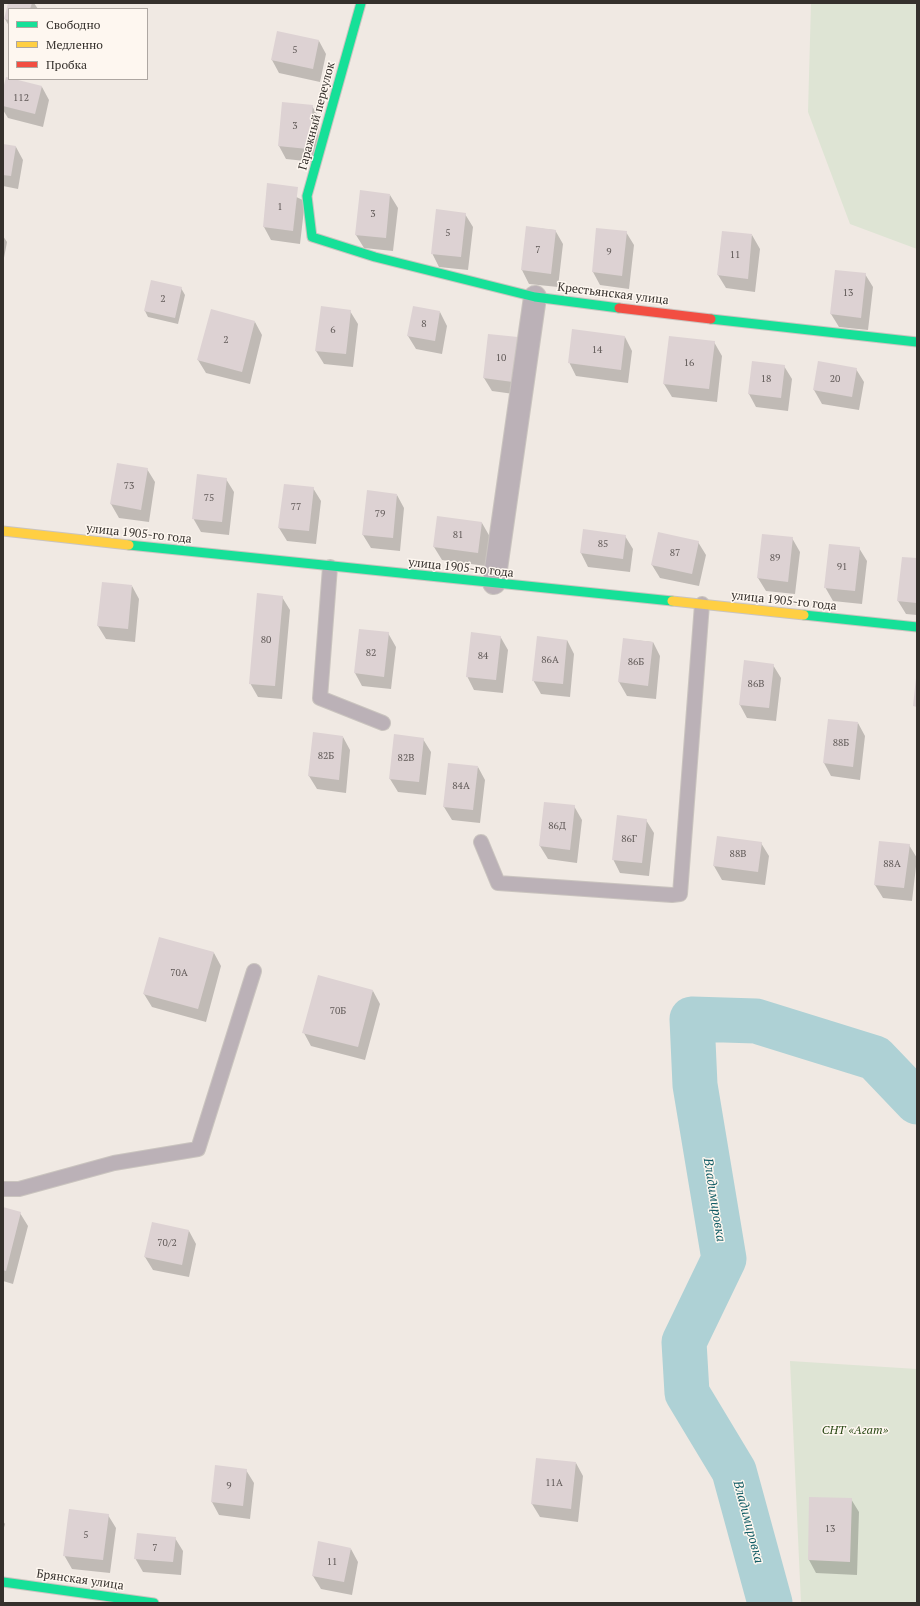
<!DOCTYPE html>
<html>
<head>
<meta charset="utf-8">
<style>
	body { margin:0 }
	#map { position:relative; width:920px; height:1606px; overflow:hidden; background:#f0e9e3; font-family:"PT Serif",serif }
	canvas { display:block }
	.frame { position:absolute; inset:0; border:4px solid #35302c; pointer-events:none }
	.legend { position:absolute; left:8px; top:8px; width:140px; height:72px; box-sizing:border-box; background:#fef7f0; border:1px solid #aea7a2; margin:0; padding:5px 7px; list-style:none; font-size:12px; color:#35302c }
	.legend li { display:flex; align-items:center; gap:8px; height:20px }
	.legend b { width:20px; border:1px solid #aea7a2 }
</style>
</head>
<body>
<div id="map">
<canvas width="920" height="1606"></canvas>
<div class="frame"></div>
<ul class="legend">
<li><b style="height:5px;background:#16e098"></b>Свободно</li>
<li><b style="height:5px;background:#ffcf43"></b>Медленно</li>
<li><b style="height:5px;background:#f24e42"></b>Пробка</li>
</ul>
</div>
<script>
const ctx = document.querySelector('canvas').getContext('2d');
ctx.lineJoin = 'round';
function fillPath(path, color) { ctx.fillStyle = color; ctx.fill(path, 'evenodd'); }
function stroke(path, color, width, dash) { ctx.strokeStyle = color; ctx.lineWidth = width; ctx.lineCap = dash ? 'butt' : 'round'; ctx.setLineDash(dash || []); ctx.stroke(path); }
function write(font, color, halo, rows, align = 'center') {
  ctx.font = font + ' "PT Serif",serif'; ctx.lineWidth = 3; ctx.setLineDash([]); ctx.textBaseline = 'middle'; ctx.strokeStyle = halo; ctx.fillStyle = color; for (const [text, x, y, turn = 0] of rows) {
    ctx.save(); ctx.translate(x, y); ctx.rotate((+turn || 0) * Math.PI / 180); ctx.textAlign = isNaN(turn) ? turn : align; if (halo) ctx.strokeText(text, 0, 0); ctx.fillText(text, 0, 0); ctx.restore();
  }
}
fillPath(new Path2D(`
	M811,3H917V249L850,224L808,112Z
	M790,1361L917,1369V1603H801Z`), '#dee4d4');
fillPath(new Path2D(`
	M9,3H34L38,9H9V26L5,19Z
	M319,41L326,54L320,82L279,73L272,60Z
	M42,87L49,100L43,127L8,118L3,110V93Z
	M312,106L320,119L315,162L286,159L279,146Z
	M3,145L16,147L23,160L18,189L3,186Z
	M268,184L305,201L300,244L271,240L264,227Z
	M390,195L398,208L393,251L364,248L356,235Z
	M465,214L473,227L468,270L439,267L432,253Z
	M527,227L555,230L563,244L558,287L529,284L522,270Z
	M626,232L634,245L629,289L600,285L593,272Z
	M752,235L760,249L755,292L726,288L718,275Z
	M3,236L7,242L3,263Z
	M865,274L873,287L868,330L839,327L831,314Z
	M181,288L185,295L178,324L148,317L145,311Z
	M350,311L358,324L353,367L324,364L316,351Z
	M440,312L447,326L442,354L416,349L408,336Z
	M255,322L262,335L250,384L206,373L198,360Z
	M489,335L518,338L526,352L521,395L492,391L484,378Z
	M625,337L632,351L628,383L576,376L569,362Z
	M714,342L722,356L717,402L672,397L664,384Z
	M819,363L856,369L864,382L859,410L822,404L814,390Z
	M784,366L792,379L788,411L756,407L749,394Z
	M147,469L155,482L149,522L119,518L111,504Z
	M226,479L234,492L229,535L201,532L193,518Z
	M313,488L321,501L316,544L287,541L279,528Z
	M397,495L404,508L400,551L371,548L363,535Z
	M438,517L482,523L490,537L486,566L442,560L434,547Z
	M584,530L625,536L633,549L630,572L588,567L581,553Z
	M792,538L800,552L795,594L766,591L758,578Z
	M698,542L706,555L699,586L660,578L652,565Z
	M859,548L867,561L862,604L833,601L825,587Z
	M917,559V615L906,614L898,601Z
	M132,586L139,599L135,642L106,639L98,626Z
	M282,597L290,610L282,699L258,697L250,683Z
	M388,633L396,647L391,689L362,686L355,673Z
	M500,636L508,650L503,693L474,690L467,676Z
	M624,639L653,642L660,656L656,699L627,696L619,682Z
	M567,640L574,654L570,697L541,694L533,680Z
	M773,665L781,678L776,721L747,718L740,705Z
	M858,723L865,736L860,780L831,776L824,763Z
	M343,737L350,750L346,793L317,789L309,776Z
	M423,739L431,752L426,795L398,792L390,779Z
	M478,767L485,780L480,823L452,820L444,807Z
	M545,803L574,806L582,820L577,863L548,859L540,846Z
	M646,820L654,833L649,876L620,873L613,859Z
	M718,837L761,843L769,856L765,885L722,880L714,866Z
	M909,845L917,858L912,901L883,898L875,885Z
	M214,953L221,966L206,1022L152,1007L144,994Z
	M373,991L380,1004L365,1060L311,1046L304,1033Z
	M3,1208L20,1213L28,1226L13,1284L3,1281Z
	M189,1231L196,1244L189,1277L153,1270L145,1257Z
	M576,1463L583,1476L578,1522L540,1517L532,1504Z
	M216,1466L246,1470L254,1483L250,1519L219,1515L212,1502Z
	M851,1499L859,1512L857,1575L816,1573L809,1560Z
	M108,1515L116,1528L110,1573L72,1569L64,1555Z
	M3,1521L5,1524L3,1531Z
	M175,1538L183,1551L181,1575L143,1572L135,1558Z
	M351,1549L358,1562L352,1595L321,1589L313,1576Z`), '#0003');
stroke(new Path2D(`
	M770,1603L734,1471L687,1393L684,1342L724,1259L695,1085L692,1019L756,1021L875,1058L917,1102`), '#aed1d5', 45);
fillPath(new Path2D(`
	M8,3H32L30,9H9V20L4,19Z
	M277,31L319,40L313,69L271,60Z
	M6,77L42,86L35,114L3,106V89Z
	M282,102L313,105L308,149L278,146Z
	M3,144L16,146L11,176L3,175Z
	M267,183L298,187L293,231L263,227Z
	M360,190L390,194L386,238L355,235Z
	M436,209L466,213L461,257L431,254Z
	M526,226L556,230L551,274L521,270Z
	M596,228L627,231L622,276L592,272Z
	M722,231L752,234L748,279L717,275Z
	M835,270L866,273L861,318L830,314Z
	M151,280L182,287L175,318L144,311Z
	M321,306L351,310L346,354L315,351Z
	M413,306L440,311L435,341L407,336Z
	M211,309L255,321L242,372L197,360Z
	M572,329L625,336L621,370L568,363Z
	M488,334L518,337L513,382L483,378Z
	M669,336L715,341L709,389L663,384Z
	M752,361L785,365L781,398L748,394Z
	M818,361L857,368L852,397L813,390Z
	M117,463L148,468L141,510L110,504Z
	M197,474L227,478L222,522L192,519Z
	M284,484L314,487L309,531L278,528Z
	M367,490L397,494L393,538L362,535Z
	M437,516L482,522L478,553L433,547Z
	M583,529L626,535L623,559L580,553Z
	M658,532L699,541L692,574L651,565Z
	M762,534L793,537L788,582L757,578Z
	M829,544L860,547L855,591L824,588Z
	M902,557L917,558V603L897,601Z
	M102,582L132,585L128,629L97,626Z
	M257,593L283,596L275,686L249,684Z
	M359,629L389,632L384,677L354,673Z
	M471,632L501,636L496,680L466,677Z
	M537,636L567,640L563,684L532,681Z
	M623,638L653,642L648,686L618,682Z
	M744,660L774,664L769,708L739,705Z
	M916,678H917V707L913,706Z
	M828,719L858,722L853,767L823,763Z
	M313,732L343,736L339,780L308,776Z
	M394,734L424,738L419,782L389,779Z
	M448,763L478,766L473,810L443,807Z
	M544,802L575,805L570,850L539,846Z
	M617,815L647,819L642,863L612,860Z
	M717,836L762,842L758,872L713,866Z
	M879,841L910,844L904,888L874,885Z
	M159,937L214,952L198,1009L143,994Z
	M318,975L373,990L358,1047L302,1033Z
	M3,1207L21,1212L6,1271L3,1270Z
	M152,1222L189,1230L182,1265L144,1257Z
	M536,1458L576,1462L571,1509L531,1504Z
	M215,1465L247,1469L243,1506L211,1502Z
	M809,1497L852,1498L850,1562L808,1560Z
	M69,1509L109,1514L103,1560L63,1556Z
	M137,1533L176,1537L173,1562L134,1559Z
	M318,1541L351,1548L344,1582L312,1576Z`), '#ddd2d3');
const lane = new Path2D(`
	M330,567L320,698L383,723
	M481,842L498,883L672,895L680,894L702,604
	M3,1189H19L114,1163L198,1149L254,971`);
const street = new Path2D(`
	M494,583L535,297`);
const fast = new Path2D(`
	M361,3L307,196L312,237L375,257L535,297L619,308
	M711,319L917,342
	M129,545L672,601
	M804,615L917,627
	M3,1582L154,1603`);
const slow = new Path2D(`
	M3,531L129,545
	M672,601L804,615`);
const jam = new Path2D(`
	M619,308L711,319`);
stroke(lane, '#cac4bf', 16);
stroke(street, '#cac4bf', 24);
stroke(fast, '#cac4bf', 11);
stroke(slow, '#cac4bf', 11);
stroke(jam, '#cac4bf', 11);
stroke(lane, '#bbb1b7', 14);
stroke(street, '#bbb1b7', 22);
stroke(fast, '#16e098', 9);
stroke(slow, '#ffcf43', 9);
stroke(jam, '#f24e42', 9);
write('10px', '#615a58', null, [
	["5",295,50],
	["112",21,98],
	["3",295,126],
	["1",280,207],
	["3",373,214],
	["5",448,233],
	["7",538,250],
	["9",609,252],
	["11",735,255],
	["13",848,293],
	["2",163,299],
	["8",424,324],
	["6",333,330],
	["2",226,340],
	["14",597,350],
	["10",501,358],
	["16",689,363],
	["18",766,379],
	["20",835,379],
	["73",129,486],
	["75",209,498],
	["77",296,507],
	["79",380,514],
	["81",458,535],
	["85",603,544],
	["87",675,553],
	["89",775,558],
	["91",842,567],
	["80",266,640],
	["82",371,653],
	["84",483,656],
	["86А",550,660],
	["86Б",636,662],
	["86В",756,684],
	["88Б",841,743],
	["82Б",326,756],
	["82В",406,758],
	["84А",461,786],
	["86Д",557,826],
	["86Г",629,839],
	["88В",738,854],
	["88А",892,864],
	["70А",179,973],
	["70Б",338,1011],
	["70/2",167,1243],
	["11А",554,1483],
	["9",229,1486],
	["13",830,1529],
	["5",86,1535],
	["7",155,1548],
	["11",332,1562]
]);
write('12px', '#35302c', '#fef7f0', [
	["Гаражный переулок",317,116,-75],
	["Крестьянская улица",613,294,7],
	["улица 1905-го года",139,534,6],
	["улица 1905-го года",461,568,6],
	["улица 1905-го года",784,601,6],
	["Брянская улица",80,1580,8]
]);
write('italic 12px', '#284713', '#fef7f0', [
	["СНТ «Агат»",855,1431]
]);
write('italic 13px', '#0e5a63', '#fef7f0', [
	["Владимировка",714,1200,81],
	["Владимировка",748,1522,75]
]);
</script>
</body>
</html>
